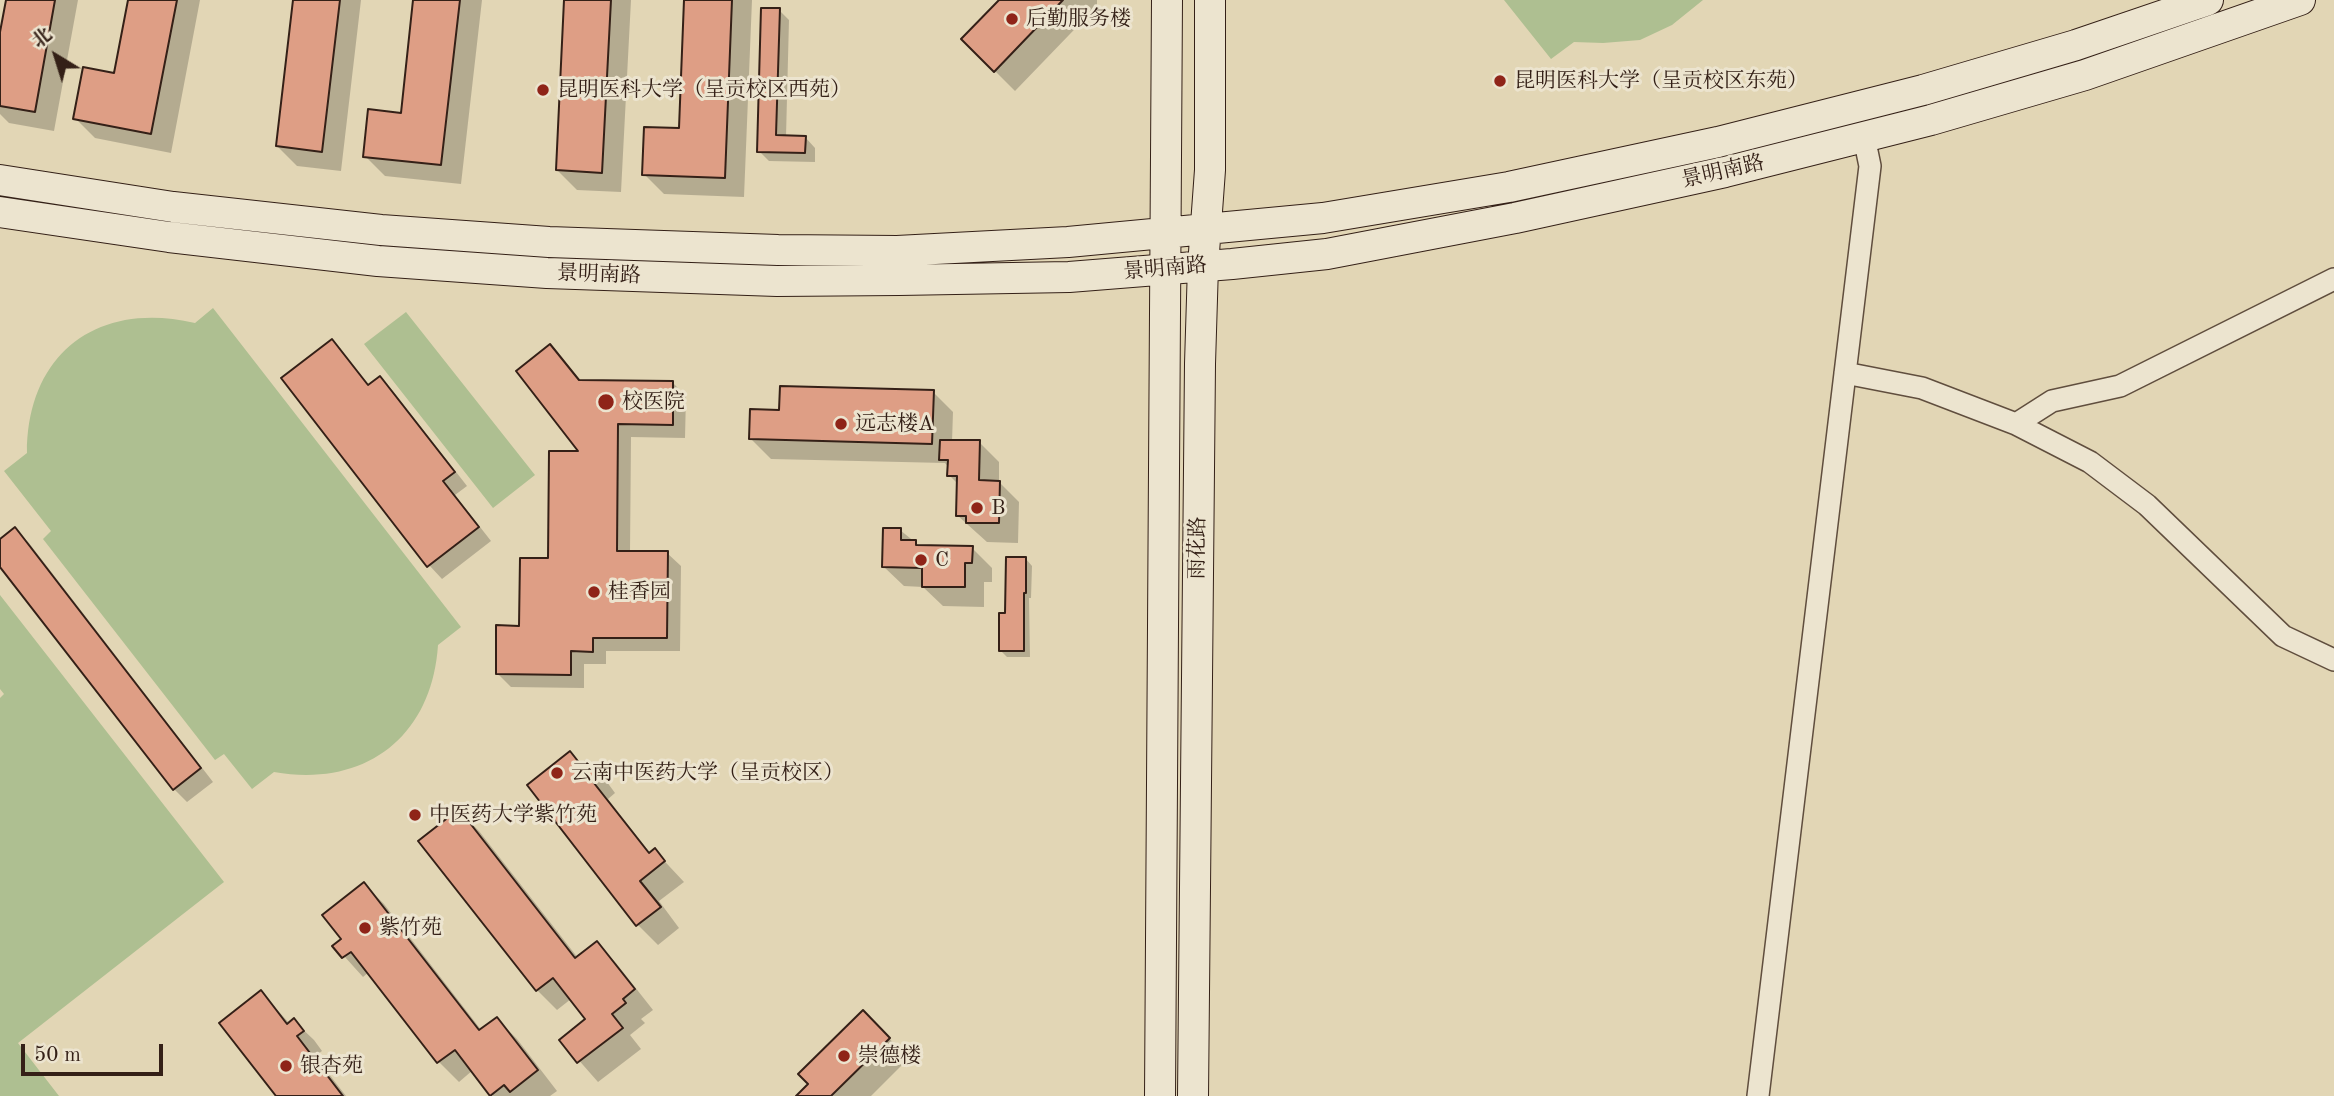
<!DOCTYPE html>
<html>
<head>
<meta charset="utf-8">
<style>
	body { margin:0 }
	#map { position:relative; width:2334px; height:1096px; overflow:hidden; background:#e2d6b5; font-family:"Old Standard TT","Noto Serif SC",serif }
	canvas { display:block }
	.north { position:absolute; left:21px; top:21px; width:70px; height:70px; -webkit-text-stroke:5px #ece4cf; paint-order:stroke; rotate:322deg; font-size:19px; font-weight:700; line-height:28px; text-align:center; color:#342017 }
	.north::after { content:''; display:block; margin:auto; width:24px; height:32px; background:#342017; clip-path:polygon(50% 0,100% 100%,50% 72%,0 100%) }
	.scale { position:absolute; left:21px; top:1044px; width:142px; height:32px; box-sizing:border-box; border:4px solid #342017; border-top:0; padding-left:9px; font-size:21px; line-height:24px; white-space:nowrap; color:#342017; -webkit-text-stroke:5px #ece4cf; paint-order:stroke }
</style>
</head>
<body>
<div id="map">
<canvas width="2334" height="1096"></canvas>
<div class="north">北</div>
<div class="scale">50 m</div>
</div>
<script>
const ctx = document.querySelector('canvas').getContext('2d');
ctx.lineJoin = 'round';
function fillPath(path, color) { ctx.fillStyle = color; ctx.fill(path, 'evenodd'); }
function stroke(path, color, width, dash) { ctx.strokeStyle = color; ctx.lineWidth = width; ctx.lineCap = dash ? 'butt' : 'round'; ctx.setLineDash(dash || []); ctx.stroke(path); }
function write(font, color, halo, rows, align = 'center') {
  ctx.font = font + ' "Old Standard TT","Noto Serif SC",serif'; ctx.lineWidth = 6; ctx.setLineDash([]); ctx.textBaseline = 'middle'; ctx.strokeStyle = halo; ctx.fillStyle = color; for (const [text, x, y, turn = 0] of rows) {
    ctx.save(); ctx.translate(x, y); ctx.rotate((+turn || 0) * Math.PI / 180); ctx.textAlign = isNaN(turn) ? turn : align; if (halo) ctx.strokeText(text, 0, 0); ctx.fillText(text, 0, 0); ctx.restore();
  }
}
fillPath(new Path2D(`
	M1504,0H1703L1672,25L1640,40L1603,43L1574,42L1551,59Z
	M213,308L461,627L438,645C432,737 365,788 274,772L252,789L224,754L215,760L43,539L51,531L4,471L27,453C27,353 98,300 195,323Z
	M406,312L535,475L493,508L364,344Z
	M0,595L224,882L18,1043L59,1096H0V698L4,694L0,689Z`), '#aebf91');
fillPath(new Path2D(`
	M8,0H78L54,131L9,123L0,114V42Z
	M130,0H200L171,153L95,138L75,118L116,75Z
	M294,0H361L341,171L297,166L277,146Z
	M415,0H482L461,184L385,176L365,156L402,115Z
	M566,0H631L621,192L577,190L557,170Z
	M686,0H752L744,197L664,194L644,174L681,130Z
	M1001,0H1097V6L1015,91L963,39Z
	M779,10L789,20L786,137H805L815,148V162L769,161L759,151Z
	M332,341L370,386L380,378L393,391L467,486L455,495L491,541L442,579L429,565Z
	M550,346L581,382H672L686,396L685,438L631,437L630,552L667,553L681,566L680,651H606V664H584V688L511,687L498,674L550,560L581,453Z
	M933,392L953,412L952,442H979L999,462V482L1019,502L1018,543L987,542L957,515L958,484L949,475V468L945,463L771,459L751,439L781,411Z
	M15,529L29,543L213,782L187,802L174,789L0,564V541Z
	M900,530L921,547L972,548L992,568V582H984V607L943,606L923,587L904,586L884,567Z
	M1026,559L1032,566L1031,598H1029L1030,657H1007L1001,651L1006,615Z
	M570,753L583,766L587,763L607,782L615,793L608,799L651,854L655,851L684,882L659,901L679,928L658,945L638,925L529,785Z
	M459,811L479,831L578,958L597,943L616,963L653,1010L641,1019L645,1023L630,1035L641,1049L598,1082L561,1040L588,1020L571,999L557,1010L537,990Z
	M364,884L384,904L482,1031L497,1019L517,1039L557,1091L550,1096H493L473,1070L459,1082L439,1062L369,972L363,977L335,946L343,940Z
	M261,992L290,1024L294,1021L314,1040L322,1051L315,1056L346,1096H278Z
	M863,1013L909,1058L871,1096H799Z`), '#0003');
const building = new Path2D(`
	M6,0H55L35,112L0,106V32Z
	M128,0H177L151,134L73,119L83,67L114,73Z
	M293,0H340L322,152L276,146Z
	M413,0H460L441,165L363,157L368,109L401,113Z
	M564,0H611L602,173L556,170Z
	M684,0H732L725,178L642,175L644,127L679,128Z
	M999,0H1063L994,72L961,39Z
	M761,8H780L776,135L806,136L805,153L757,152Z
	M332,339L368,385L380,376L455,472L443,481L479,527L427,567L281,378Z
	M550,344L579,380L673,381V425L618,424L617,551H668L667,638H593V652L571,651V675L496,674V625L519,626L520,558H548L549,451H578L516,371Z
	M780,386L934,390L932,444L749,439L750,409L779,410Z
	M940,440H980L979,480L1000,481L999,523H966V516H956L957,476H947L948,460H939Z
	M15,527L201,768L173,790L0,567V539Z
	M883,528H901V540H916V545L973,546L972,563H965V587H922V568L882,567Z
	M1006,557H1026V593H1024V651H999V613H1005Z
	M570,751L581,765L587,760L597,773L590,778L649,853L655,848L665,861L640,881L661,907L636,926L527,785Z
	M459,809L575,958L597,941L635,989L623,999L626,1003L612,1014L623,1028L577,1063L559,1040L585,1019L553,978L536,991L418,841Z
	M364,882L479,1030L497,1017L538,1070L510,1092L504,1085L490,1096L455,1050L437,1063L351,952L342,958L332,946L341,939L322,915Z
	M261,990L287,1024L294,1018L304,1031L297,1036L343,1096H276L219,1023Z
	M863,1010L890,1038L831,1096H796L808,1084L798,1074Z`);
fillPath(building, '#de9e85');
stroke(building, '#342017', 2);
const street = new Path2D(`
	M1845,373L1922,388L2016,424L2090,462L2147,505L2283,636L2334,660
	M2016,424L2052,401L2120,386L2334,279
	M1758,1096L1870,166L1864,137`);
const secondary = new Path2D(`
	M0,180L173,207L381,230L549,242L778,250L897,251L1068,242L1323,218L1509,187L1718,142L1923,90L2076,45L2208,0
	M0,212L169,237L378,261L547,273L777,281L899,280L1069,277L1232,264L1327,254L1515,218L1725,172L1931,120L2085,75L2300,0
	M1160,1096L1167,0
	M1193,1096L1200,364L1203,266L1210,170V0`);
stroke(street, '#604e3e', 24);
stroke(secondary, '#342017', 32);
stroke(street, '#ece4cf', 21);
stroke(secondary, '#ece4cf', 30);
for (const [x, y, r, color] of [
	[1012,19,7,"#8f2418"],
	[1500,81,7,"#8f2418"],
	[543,90,7,"#8f2418"],
	[606,402,9,"#8f2418"],
	[841,424,7,"#8f2418"],
	[977,508,7,"#8f2418"],
	[921,560,7,"#8f2418"],
	[594,592,7,"#8f2418"],
	[557,773,7,"#8f2418"],
	[415,815,7,"#8f2418"],
	[365,928,7,"#8f2418"],
	[844,1056,7,"#8f2418"],
	[286,1066,7,"#8f2418"]
]) { const dot = new Path2D(); dot.arc(x, y, r, 0, 2 * Math.PI); ctx.fillStyle = color; ctx.fill(dot); stroke(dot, '#ece4cf', 2.5); }
write('21px', '#342017', '#ece4cf', [
	["后勤服务楼",1026,19],
	["昆明医科大学（呈贡校区东苑）",1514,81],
	["昆明医科大学（呈贡校区西苑）",557,90],
	["校医院",622,402],
	["远志楼A",855,424],
	["B",991,508],
	["C",935,560],
	["桂香园",608,592],
	["云南中医药大学（呈贡校区）",571,773],
	["中医药大学紫竹苑",429,815],
	["紫竹苑",379,928],
	["崇德楼",858,1056],
	["银杏苑",300,1066]
], 'left');
write('21px', '#342017', '#ece4cf', [
	["景明南路",1723,172,-13],
	["景明南路",1165,269,-5],
	["景明南路",599,275,2],
	["雨花路",1198,548,-89]
]);
</script>
</body>
</html>
